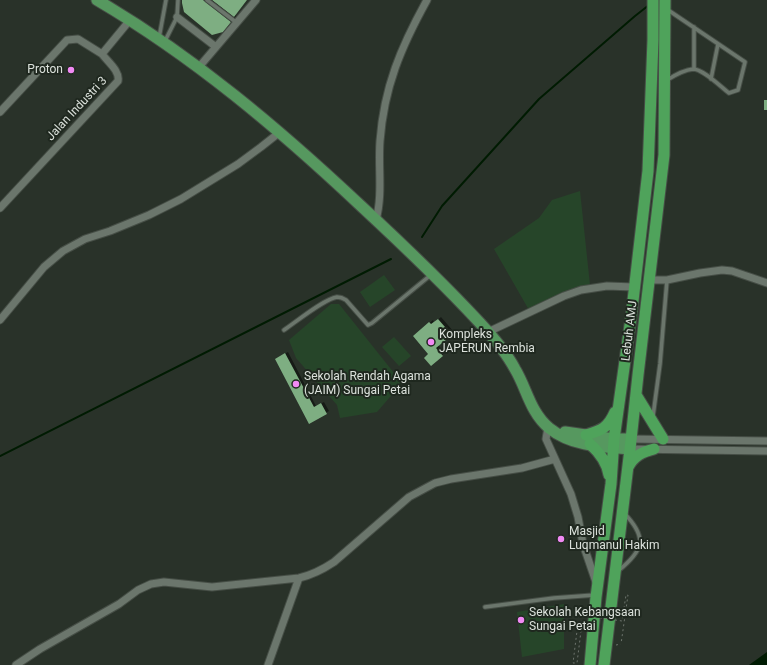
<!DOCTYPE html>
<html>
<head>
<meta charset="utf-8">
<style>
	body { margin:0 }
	canvas { display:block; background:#293229 }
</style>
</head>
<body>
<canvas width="767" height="665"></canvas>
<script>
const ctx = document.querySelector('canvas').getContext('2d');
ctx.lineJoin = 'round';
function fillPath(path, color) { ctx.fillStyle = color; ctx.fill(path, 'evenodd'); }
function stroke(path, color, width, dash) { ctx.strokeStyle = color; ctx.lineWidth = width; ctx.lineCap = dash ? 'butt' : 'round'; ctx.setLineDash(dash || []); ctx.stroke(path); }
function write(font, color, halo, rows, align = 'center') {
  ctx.font = font + ' Roboto,sans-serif'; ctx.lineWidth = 4; ctx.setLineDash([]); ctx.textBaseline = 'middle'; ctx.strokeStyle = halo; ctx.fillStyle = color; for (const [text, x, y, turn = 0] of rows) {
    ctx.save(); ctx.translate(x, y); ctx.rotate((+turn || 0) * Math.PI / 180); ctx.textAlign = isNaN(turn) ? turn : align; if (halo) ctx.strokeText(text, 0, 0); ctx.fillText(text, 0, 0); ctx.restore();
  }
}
fillPath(new Path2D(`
	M580,191L590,285L560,295L529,310L494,249L539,218L552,200Z
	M384,275L395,290L370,307L360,292Z
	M331,304H339L402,383L377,412L340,418L337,405L296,358L289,340Z
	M394,337L411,356L399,366L382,347Z
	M564,604V649L522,657L517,612Z`), '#264529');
fillPath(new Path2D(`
	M767,652V665H749Z`), '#001b02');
fillPath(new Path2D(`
	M183,0H247L235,15L236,16L228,25Z
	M441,317L454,332L438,345L445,353L442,355L429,354L417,334L433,320L434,323Z
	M288,352L316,406L324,402L329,411L309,422L276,359Z`), '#0007');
stroke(new Path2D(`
	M422,237L442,206L539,99L635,16L649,5
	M0,456L391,259`), '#001b02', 2);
fillPath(new Path2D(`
	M182,0H203L231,22L223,32L212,35L184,12L182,3Z
	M212,0H247L234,17Z
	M764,100H767V110H764Z
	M438,319L452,335L436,348L443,356L431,366L424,358L428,354L413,336L429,322L431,324Z
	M285,353L314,407L321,403L327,414L309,424L275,359Z`), '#7eae82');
const service = new Path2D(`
	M207,0L237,23
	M694,27V69
	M159,38L166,0
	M165,41L177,17L178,0
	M711,79L718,44
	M667,80C675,75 684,70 693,69C703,69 721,87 729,93L738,90L745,62L668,10
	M284,330C296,322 324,299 337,297C341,297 343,298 346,300L368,325L372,323L432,274
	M653,416L660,364L667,280
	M618,571C644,550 648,538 624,513
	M485,607L554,598L595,595`);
const minor = new Path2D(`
	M177,17L216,47
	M199,67L256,0
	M0,112L67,40L78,39L102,54
	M0,208L118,81C120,71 108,62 102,54L130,20
	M376,220C383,194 378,168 380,141C384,87 401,47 427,0
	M649,280H667L700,273L722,270L732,271L767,283
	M0,320L44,267L63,251L85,239L110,231L149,215L181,199L238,164L261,147L280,132
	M488,332L564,296L581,290L607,286L634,287
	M548,427L546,439L571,494L578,517L583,544L596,582
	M631,439L767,441
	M630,449L767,451
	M16,665L40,649L119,604L138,590L151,584L164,582L212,587L299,578C312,575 322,570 334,562L409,497L435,483L451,479L522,468L555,459
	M268,665L299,578`);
const primary = new Path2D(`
	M97,0C194,57 278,128 360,205C401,243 442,282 480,323C493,337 506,352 515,369C527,389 530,412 549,428C571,446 602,447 630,449
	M565,432L614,439H631`);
const trunk = new Path2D(`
	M636,395L663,439
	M586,435C602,430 608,428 615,412
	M590,444C600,453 607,462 609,475
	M628,467C634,456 642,452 654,449
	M590,665L596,597L611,484L614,439L631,318L648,171L653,40V0
	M604,665L630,449L638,375L664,155L665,0`);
stroke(service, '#464e46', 5.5);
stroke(minor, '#464e46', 9);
stroke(primary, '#464e46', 13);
stroke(trunk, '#464e46', 13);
stroke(new Path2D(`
	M616,645L621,644`), '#6d746d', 1, [2, 3]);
stroke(service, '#6b766c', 3.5);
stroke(minor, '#6b766c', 7);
stroke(primary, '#56985f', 11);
stroke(trunk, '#4fa35b', 11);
stroke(new Path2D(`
	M578,623L573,663H577L583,615L622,621L626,595H628L621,644`), '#6d746d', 1, [2, 3]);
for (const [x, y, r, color] of [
	[71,70,4,"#f18af4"],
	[431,342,4,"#f18af4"],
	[296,384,4,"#f18af4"],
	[561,539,4,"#f18af4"],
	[521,620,4,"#f18af4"]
]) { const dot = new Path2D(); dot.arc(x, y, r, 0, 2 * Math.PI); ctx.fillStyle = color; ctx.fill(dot); stroke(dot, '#1f281f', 1.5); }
write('12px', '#dbe1db', '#1f281f', [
	["Proton",63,70,"right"],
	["Kompleks",439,335],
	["JAPERUN Rembia",439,349],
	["Sekolah Rendah Agama",304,377],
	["(JAIM) Sungai Petai",304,391],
	["Masjid",569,532],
	["Luqmanul Hakim",569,546],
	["Sekolah Kebangsaan",529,613],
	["Sungai Petai",529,627]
], 'left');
write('12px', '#dbe1db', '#1f281f', [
	["Jalan Industri 3",77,109,-47],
	["Lebuh AMJ",630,331,-83]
]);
</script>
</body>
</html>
